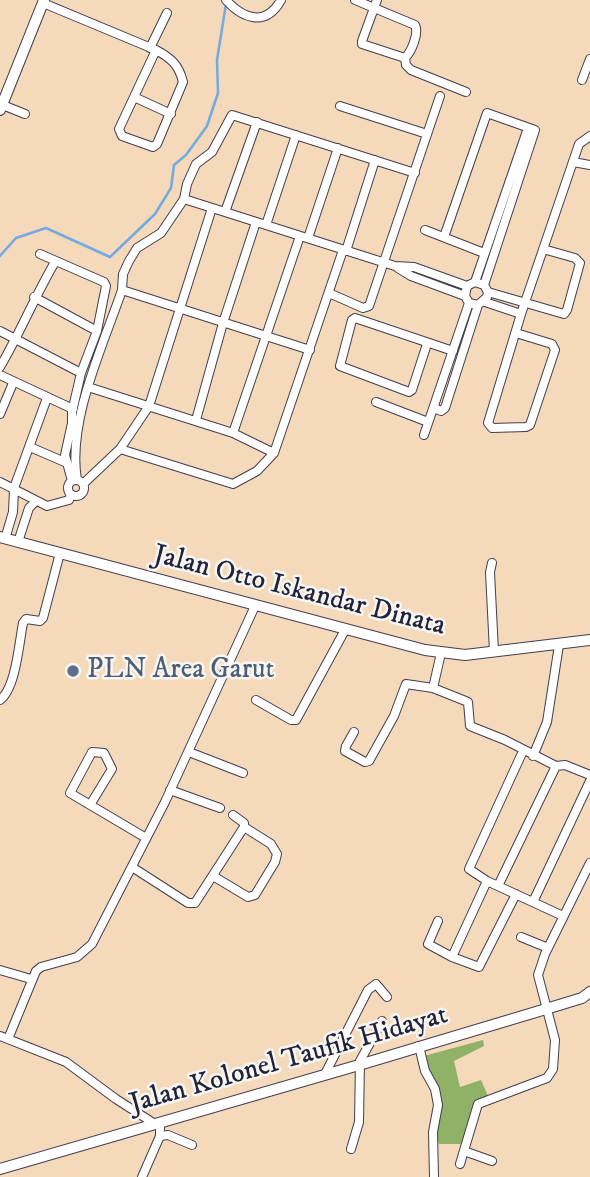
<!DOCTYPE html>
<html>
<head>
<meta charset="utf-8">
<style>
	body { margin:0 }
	canvas { display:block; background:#f4d9bb }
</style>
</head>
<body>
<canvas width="590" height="1177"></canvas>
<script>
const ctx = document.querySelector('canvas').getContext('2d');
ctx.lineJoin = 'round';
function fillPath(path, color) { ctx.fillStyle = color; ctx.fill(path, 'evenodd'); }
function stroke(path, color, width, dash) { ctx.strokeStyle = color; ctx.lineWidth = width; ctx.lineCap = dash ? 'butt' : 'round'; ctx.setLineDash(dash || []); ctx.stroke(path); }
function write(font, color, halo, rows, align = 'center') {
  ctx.font = font + ' "IM FELL DW Pica",serif'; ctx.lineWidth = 5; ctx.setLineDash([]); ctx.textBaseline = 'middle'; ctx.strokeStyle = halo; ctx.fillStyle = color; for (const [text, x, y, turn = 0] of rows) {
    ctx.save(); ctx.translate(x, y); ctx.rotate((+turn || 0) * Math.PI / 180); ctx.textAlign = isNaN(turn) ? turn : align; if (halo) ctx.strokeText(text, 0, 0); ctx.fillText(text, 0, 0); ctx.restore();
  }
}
fillPath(new Path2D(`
	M483,1040L484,1046L454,1061L460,1087L481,1080L489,1098L474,1106L464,1144H439L433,1132L438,1104L424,1056Z`), '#90b267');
stroke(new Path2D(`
	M0,256L16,238L46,228L110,257L155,214L171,188L174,165L186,155L207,126L218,93L217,60L226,4`), '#74a9e1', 2.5);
const minor = new Path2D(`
	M226,0C243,19 266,27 281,0
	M355,0L415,25C419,33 412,51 405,58L362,44V41L377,0
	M43,3L156,50L119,129L122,136L153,147L157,144L183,82C179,65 171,58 156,50
	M150,48L167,13
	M405,58L406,65L411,70L466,92
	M582,80L590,59
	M134,97L171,114
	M0,104L25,114
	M340,106L427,134
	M573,162L590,165
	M184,199L187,184L196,164L212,152L232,115L415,173
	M225,212L257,122
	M266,225L296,135
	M425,230L484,253
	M444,237L487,113L535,130L484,285L488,292L487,297L478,305L469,303L465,296L467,286L475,282L484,285
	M308,238L338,148
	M346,251L375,160
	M40,254L104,282L106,286L97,331L81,373L72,412V423L65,455L72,481
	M398,268L411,276L465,296
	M475,282L528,128
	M122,290L310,350
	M488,292L564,314L567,310L580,263L575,258L543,249
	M329,293L363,308L369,306L440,96
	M34,297L97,331
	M485,302L521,314
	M0,331L81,373
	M516,333L552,344L555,350L530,425L526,427L492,428L488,423L521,314L579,144L590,136
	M427,344L412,390L409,392L340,366L352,320L355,318L453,351
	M0,367C20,333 35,296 55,262
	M0,375L73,409
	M88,387L233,433L274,453L343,250
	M376,402L428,422
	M434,408L441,411L445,408L478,305
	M0,414L13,383
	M196,420L223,323L256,222
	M233,433L300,236
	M424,435L469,303
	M30,447L67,463
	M120,449L233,484L257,471L274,453
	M77,480C67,421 103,346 122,290L123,274L129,261L137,248L161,233L184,199L395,266L414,267L467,286
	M68 488a8 8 0 1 1 16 0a8 8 0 1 1-16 0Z
	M0,482L47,506L69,500L71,494
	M83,484L120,449L149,406L212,208
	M5,539L13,512L14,488L47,398
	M18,542L29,508L36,501
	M492,563L490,572L494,652
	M441,653L433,688L468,702L470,726L505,740L556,766L565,765L590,775
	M0,700C16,688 19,643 23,623L26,619L40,621L43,618L60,553
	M256,700L291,720H296L345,630
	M354,732L346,746L345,751L365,762L369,761L394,716L406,684L433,688
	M523,751L469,869L487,881L563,916
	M189,752L243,773
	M533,756L547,722L559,645
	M170,790L220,808
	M90,805L112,769L104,753L92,752L70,793L146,838
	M132,867L188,903H195L244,827V823L233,815
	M213,876L248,897L255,895L275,862L277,854L271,844L244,827
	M498,886L556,766
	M533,902L590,781
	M438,921L428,944L452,957L479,967L516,894
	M521,937L548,948
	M452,957L487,881
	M0,970L31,979
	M0,1036L66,1062L116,1099L155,1124
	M8,1039L36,971L41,967L77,957L92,944L165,802L255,606
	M419,1046L425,1071L435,1089L438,1105L433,1132L434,1177
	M325,1074L368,990L376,984L387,997
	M160,1136L168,1135L192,1145
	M351,1149L359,1122L360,1061L382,1021
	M464,1151L492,1161
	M460,1164L478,1104L547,1078L553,1069L555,1040L538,975L545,954L590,863
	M142,1177L160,1136V1123`);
const major = new Path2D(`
	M0,110L44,0
	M0,537L425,650L465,655L590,640
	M0,1169L359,1065L546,1009L582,998L590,992`);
stroke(minor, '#423d4e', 10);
stroke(major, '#423d4e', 12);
stroke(minor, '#fff', 8);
stroke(major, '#fff', 10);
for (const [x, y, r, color] of [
	[73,671,7,"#5c6f8a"]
]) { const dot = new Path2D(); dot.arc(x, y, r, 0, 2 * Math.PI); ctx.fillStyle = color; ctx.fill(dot); stroke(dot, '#f6f6f2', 2.5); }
write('28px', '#22223b', '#f6f6f2', [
	["Jalan Otto Iskandar Dinata",299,592,14],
	["Jalan Kolonel Taufik Hidayat",289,1061,-16]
]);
write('28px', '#4e5e75', '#f6f6f2', [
	["PLN Area Garut",87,671]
], 'left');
</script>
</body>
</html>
